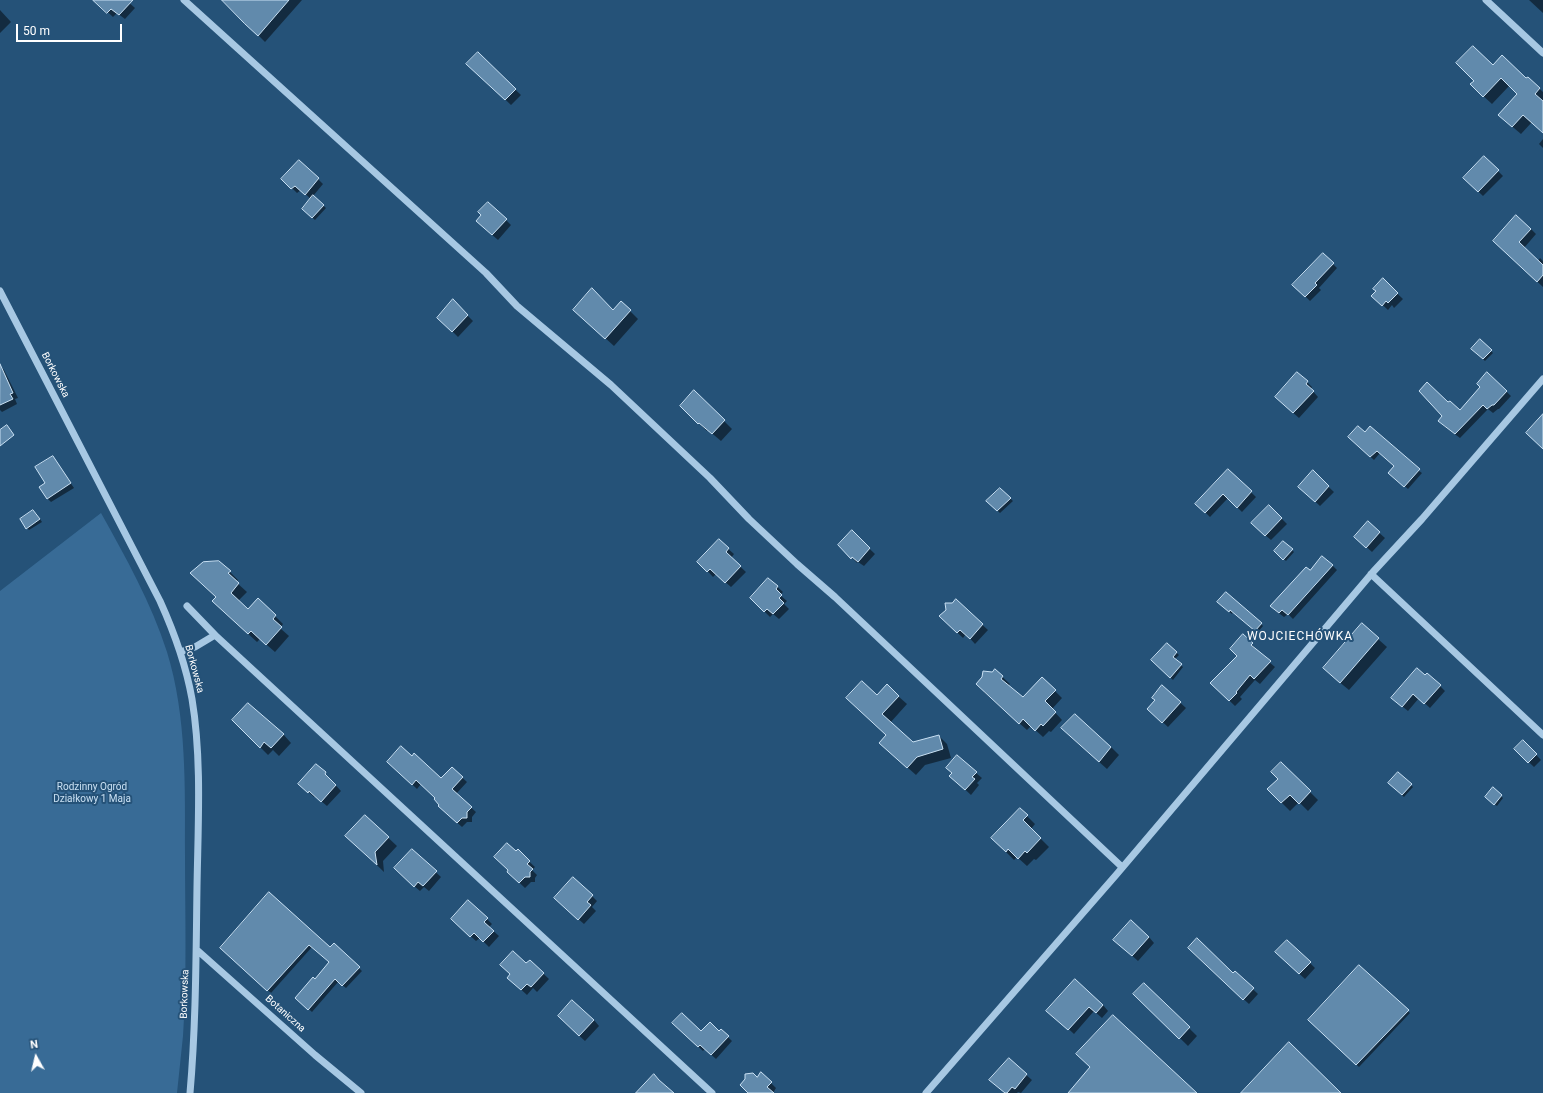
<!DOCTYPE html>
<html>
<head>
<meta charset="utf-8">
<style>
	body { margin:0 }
	#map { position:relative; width:1543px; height:1093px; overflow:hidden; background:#255278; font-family:Roboto,sans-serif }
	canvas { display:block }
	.north { position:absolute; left:16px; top:1037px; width:40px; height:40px; -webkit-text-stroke:3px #255278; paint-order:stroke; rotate:352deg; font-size:11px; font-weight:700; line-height:16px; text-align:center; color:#fff }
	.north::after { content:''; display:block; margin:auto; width:14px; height:18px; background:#fff; clip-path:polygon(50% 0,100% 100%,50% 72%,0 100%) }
	.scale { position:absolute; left:16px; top:24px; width:106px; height:18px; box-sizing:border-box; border:2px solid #fff; border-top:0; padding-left:5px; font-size:12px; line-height:14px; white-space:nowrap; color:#fff; -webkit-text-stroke:3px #255278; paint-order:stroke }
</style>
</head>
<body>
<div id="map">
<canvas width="1543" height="1093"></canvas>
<div class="north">N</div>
<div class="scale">50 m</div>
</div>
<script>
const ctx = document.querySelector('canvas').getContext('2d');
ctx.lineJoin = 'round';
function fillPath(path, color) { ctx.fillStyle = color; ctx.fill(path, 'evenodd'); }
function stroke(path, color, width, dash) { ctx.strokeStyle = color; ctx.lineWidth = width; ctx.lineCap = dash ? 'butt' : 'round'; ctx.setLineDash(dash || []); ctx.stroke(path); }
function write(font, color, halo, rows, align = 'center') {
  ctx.font = font + ' Roboto,sans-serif'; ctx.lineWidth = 4; ctx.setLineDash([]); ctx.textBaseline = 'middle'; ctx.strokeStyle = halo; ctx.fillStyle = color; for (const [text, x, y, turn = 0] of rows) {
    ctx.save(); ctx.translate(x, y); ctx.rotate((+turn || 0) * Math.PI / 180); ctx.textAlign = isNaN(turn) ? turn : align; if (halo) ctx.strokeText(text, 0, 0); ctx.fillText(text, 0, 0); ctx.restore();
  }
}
fillPath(new Path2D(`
	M101,513C126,558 151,602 167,652C187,717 185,787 185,855C185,915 187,976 183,1036C181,1055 179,1074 177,1093H0V591Z`), '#386b96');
fillPath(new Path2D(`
	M97,0H126L135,8L125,19L117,13L113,17L101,6Z
	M223,0H302L265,42Z
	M1529,0H1543V13Z
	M0,10L11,22L0,33Z
	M478,54L521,95L511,105L468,64Z
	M1493,67L1527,80L1528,78L1543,92V127L1532,122L1521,134L1508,123L1519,94L1510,85L1492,104L1480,93Z
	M1543,139V148L1539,144Z
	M1484,157L1503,176L1483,196L1464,178Z
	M283,179H318L323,184L313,196L326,208L315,220L304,209L311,199L301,190L297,193Z
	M506,220L511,225L498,240L482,226Z
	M1531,229L1536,234L1524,248L1538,261L1540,258L1543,261V287L1494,241Z
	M1323,254L1337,268L1319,288L1321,290L1310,301L1294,285Z
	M1383,280L1403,299L1394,308L1392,305L1388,310L1373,296L1377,291Z
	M453,301L473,321L458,337L439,318Z
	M630,311L638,319L614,346L583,318L613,312Z
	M1480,340L1493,353L1485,361L1472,349Z
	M0,366L4,370L18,398L15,399L17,404L2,412L0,410Z
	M1487,373L1511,396L1499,409H1498L1493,413L1488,409L1460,438L1444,426L1449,404L1460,411L1482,387Z
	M1307,382L1312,387L1311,389L1318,397L1299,418L1281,402Z
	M694,391L732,429L721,441L708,430L707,431L681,406Z
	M1365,433L1422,473L1408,489L1390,473L1395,467L1380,453L1374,460L1352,440Z
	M53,457L74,488L51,502L47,498V483Z
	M1228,470L1256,497L1242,512L1228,498L1210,517L1197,504Z
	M1313,472L1334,492L1320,506L1305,492Z
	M1000,489L1013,501L1000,513L988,501Z
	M1269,506L1287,524L1271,540L1258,529Z
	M36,513L42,522L29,530L27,528Z
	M1368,523L1385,538L1372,552L1361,542Z
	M852,532L875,554L864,566L858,562L857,563L840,545Z
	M719,541L734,554L731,558L746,572L731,587L716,574L713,577L699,562Z
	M1284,542L1294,552L1286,561L1275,551Z
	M1332,565L1337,570L1293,619L1288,614L1284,617L1276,611L1310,572Z
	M230,572L238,580L236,582L247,592L238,601L248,610L275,616L283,624L280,628L289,636L275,652L260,639L257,642L222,610L217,598L200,582Z
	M769,579L783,592L780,595L787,601L784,604L789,609L779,619L773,614L770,617L751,598Z
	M956,601L988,630L975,644L966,634L963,638L946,622L952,604Z
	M1221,605L1261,624L1263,626L1257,633L1233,612L1232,614Z
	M1243,635L1257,650L1256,651L1275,667L1260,684L1255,680L1240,697L1242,699L1235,706L1211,683L1238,656Z
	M1378,639L1387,647L1349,690L1332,676Z
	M1167,644L1179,655L1174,660L1183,667L1173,680L1152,660Z
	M995,670L1010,684L1008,686L1023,699L1055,691L1062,698L1052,709L1062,720L1051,732L1049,731L1043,737L1031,726L1027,730L984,692L992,673Z
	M1425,677L1440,686L1445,691L1430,708L1419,698L1408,711L1398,703Z
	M1163,687L1186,708L1168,727L1154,714L1157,701Z
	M878,696H898L907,704L890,723L912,744L939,736L947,744L951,758L925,765L916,775L889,751L887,735Z
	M233,720L283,734L291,743L279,756L273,750L268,755Z
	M1070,736L1111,747L1119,755L1107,769Z
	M1523,741L1541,760L1534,767L1515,749Z
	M412,757L441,780L452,768L467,782L456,794L476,812L472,817V822H467L462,827L444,811L436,798L421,784L417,789L393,766Z
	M957,757L982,778L977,783L979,785L971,795L956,781L953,774Z
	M1281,763L1318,800L1308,811L1299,802L1290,811L1268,789L1279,779Z
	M317,765L341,791L327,806L315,796L314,797L300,784Z
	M1398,773L1413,787L1404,797L1389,783Z
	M1493,789L1503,798L1497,806L1486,797Z
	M1020,809L1035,824L1031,829L1049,847L1036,860L1034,859L1027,866L1017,857L1014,860L992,838Z
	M365,816L397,846L383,861L384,872L355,844Z
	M412,850L441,877L429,891L424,887L420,891L400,874Z
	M518,851L535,867L532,870L537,875L535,878V882H531L525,888L508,872Z
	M269,893L330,948L334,945L362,971L346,988L338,982L312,1012L296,998L315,980L330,962L312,947L271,993L221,948Z
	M592,896L597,901L592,907L596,911L584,924L561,904Z
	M487,919L492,924L489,927L499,936L489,947L480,938L476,941L457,924Z
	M1149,937L1154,943L1138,961L1120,945Z
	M1194,954L1233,974L1235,972L1258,994L1249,1004Z
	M1282,958L1310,963L1315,968L1305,979Z
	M530,961L549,979L537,992L533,988L527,995L514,983Z
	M1359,967L1410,1013L1359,1067L1309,1020Z
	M1144,984L1197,1036L1188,1046L1135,994Z
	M1103,1005L1108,1011L1102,1018L1094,1011L1074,1034L1048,1010Z
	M594,1020L599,1026L585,1041L564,1022Z
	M678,1028L702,1032H719L721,1030L732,1041L716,1059L705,1049L703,1051Z
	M1009,1060L1032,1080L1021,1093L1018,1092L1017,1093H1006Z
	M761,1073L776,1088L773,1093H749L757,1078Z`), '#0007');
const building = new Path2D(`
	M93,0H133L119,15L111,9L107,13Z
	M222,0H289L258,36L245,24Z
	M1473,46L1493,65L1502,55L1526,78L1528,77L1540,88L1535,94L1543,101V133L1523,115L1512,127L1498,115L1517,94L1501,78L1483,97L1470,84L1474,81L1456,63Z
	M478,52L516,89L505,100L466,64Z
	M1484,156L1499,170L1478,192L1463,178Z
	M299,160L319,178L305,195L295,186L291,189L281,179Z
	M313,195L324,205L312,218L302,209Z
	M488,202L507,219L492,235L476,221L481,215L478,212Z
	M1516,215L1531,229L1519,242L1543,265V275L1537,282L1493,241Z
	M1323,253L1334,263L1315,283L1317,285L1305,297L1292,285Z
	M1383,278L1398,293L1388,303L1386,301L1382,306L1371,296L1376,291L1373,289Z
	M592,288L613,310L621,301L631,310L605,339L573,310Z
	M453,299L468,315L452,332L437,318Z
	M1480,339L1492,350L1483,359L1471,349Z
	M0,364L13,393L10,394L13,399L0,405Z
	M1297,372L1308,381L1306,384L1314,391L1293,413L1275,397Z
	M1487,372L1507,391L1494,405H1492L1487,409L1483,405L1455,434L1438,421L1442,416L1419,391L1427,382L1448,402L1450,401L1460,410L1480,387L1477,384Z
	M694,390L725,420L712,434L699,423L698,424L680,406Z
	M1543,414V449L1526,433Z
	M7,425L14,435L0,446V430Z
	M1358,426L1365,432L1370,426L1420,469L1404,487L1388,473L1394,466L1377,451L1370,457L1348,437Z
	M53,456L71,483L47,499L39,487L45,483L35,467Z
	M1228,469L1252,491L1237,508L1223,494L1205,513L1195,504Z
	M1313,470L1329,486L1315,502L1298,487Z
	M1000,488L1011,498L997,511L986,501Z
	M1269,505L1282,518L1265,536L1251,523Z
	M33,510L40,519L26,529L20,519Z
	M1368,521L1380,532L1366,548L1354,537Z
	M852,530L870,548L858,562L852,557L851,559L838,545Z
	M719,539L729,548L726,552L741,566L725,583L710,569L707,572L697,562Z
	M1283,541L1293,549L1283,560L1274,551Z
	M1322,556L1333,565L1288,615L1282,610L1279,613L1270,606L1306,567L1310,570Z
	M219,561L231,571L228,573L239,583L231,593L248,609L258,598L276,615L273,619L282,627L266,645L251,631L248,634L212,601L216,597L190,573L203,562Z
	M768,578L778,586L776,589L782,595L779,598L784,603L773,614L767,609L764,612L750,598Z
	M1226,592L1262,623L1255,631L1230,610L1229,612L1217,602Z
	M956,599L983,624L970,639L960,630L957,633L939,616L946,610L945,603H952Z
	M1362,623L1379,638L1340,683L1323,668Z
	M1243,634L1253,643L1251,645L1271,661L1254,679L1250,675L1236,692L1237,693L1229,701L1210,683L1237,656L1230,649Z
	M1167,643L1177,652L1173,657L1182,664L1170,678L1151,660Z
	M1417,668L1425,675L1427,673L1441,685L1424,704L1413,694L1402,707L1391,698Z
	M995,669L1003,676L1001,679L1023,697L1042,677L1056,690L1045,701L1056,712L1043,726L1041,724L1035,731L1023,719L1019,724L976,684L982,677L983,671L992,672Z
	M862,681L877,695L887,684L899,696L882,714L913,742L939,735L943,749L917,757L907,768L879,743L886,735L846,698Z
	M1162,685L1181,702L1162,723L1147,709L1155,700L1152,698Z
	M248,703L284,734L271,748L264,742L260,748L232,720Z
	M1075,714L1111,747L1099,762L1061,728Z
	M1523,740L1537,754L1528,763L1514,749Z
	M401,746L412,756L414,753L441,778L452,767L463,777L452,789L472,807L467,812V818H462L457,823L438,806L439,805L434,799L435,798L416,780L412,785L387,762Z
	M957,755L977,772L972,777L975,779L965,790L949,776L952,773L946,768Z
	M1281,762L1311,791L1299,804L1290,795L1281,803L1267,789L1278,779L1271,772Z
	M316,764L326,772L325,774L336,785L321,802L309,791L308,793L298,784Z
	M1398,772L1412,784L1402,795L1388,783Z
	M1493,787L1502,795L1494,805L1485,797Z
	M1020,808L1028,815L1023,820L1041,838L1027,853L1025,851L1018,859L1008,849L1006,852L991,838Z
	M365,815L389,837L375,852L377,865L345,836Z
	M507,843L516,851L518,849L530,861L527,864L533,869L530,872V877H525L519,883L507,872L508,870L494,857Z
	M412,849L437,871L423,886L418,882L414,887L394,868Z
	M573,877L593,895L587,902L591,905L578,920L554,898Z
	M269,892L330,947L334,943L360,967L342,986L335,979L308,1010L295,998L313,977L315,979L329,962L309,945L267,991L220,948Z
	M468,900L488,918L484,922L494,931L483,942L474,933L470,937L451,919Z
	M1131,920L1149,937L1132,956L1113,940Z
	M1197,938L1233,973L1235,971L1254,988L1243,1000L1188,948Z
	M1287,940L1311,962L1299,974L1275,952Z
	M513,951L526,963L530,960L544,973L531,987L527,984L521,990L507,978L510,974L500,965Z
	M1359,965L1409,1010L1356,1065L1308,1020Z
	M1075,979L1103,1005L1096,1013L1089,1007L1068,1030L1046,1011Z
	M1144,983L1190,1027L1179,1039L1133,994Z
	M572,1000L594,1020L579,1036L558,1016Z
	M682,1013L701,1031L710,1022L719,1031L721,1029L729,1036L711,1055L700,1045L698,1047L672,1023Z
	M1113,1015L1197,1093H1068L1090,1067L1076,1054Z
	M1289,1042L1341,1093H1241Z
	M1009,1058L1027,1074L1015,1089L1012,1087L1007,1093H1005L989,1080Z
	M761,1072L772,1082L767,1087L774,1093H748L740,1085L745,1079V1074L753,1073L757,1077Z
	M654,1074L659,1080L674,1093H636Z`);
fillPath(building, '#618aac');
stroke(building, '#c9e0f3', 1);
stroke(new Path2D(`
	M184,0L486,273L517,306L611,385L710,478L749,519L797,564L835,597L1122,867
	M1486,0L1543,53
	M0,291L160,601C174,632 186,665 192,699C202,759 198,825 197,887C196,956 196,1024 190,1093
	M1371,574L1543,735
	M187,606L215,635
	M180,652L195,647L215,635L712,1093
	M197,950L315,1055L361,1093
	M926,1093L1116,875L1373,572L1422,519L1543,379`), '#a7c8e3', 7);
write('10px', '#fff', '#255278', [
	["Borkowska",55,375,63],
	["Borkowska",194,669,75],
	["Borkowska",185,994,-88],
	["Botaniczna",285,1014,42]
]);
write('10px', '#c9e0f3', '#255278', [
	["Rodzinny Ogród",92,787],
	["Działkowy 1 Maja",92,799]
]);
ctx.letterSpacing = '1px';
write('12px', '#fff', '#255278', [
	["WOJCIECHÓWKA",1300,637]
]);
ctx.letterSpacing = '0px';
</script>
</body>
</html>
